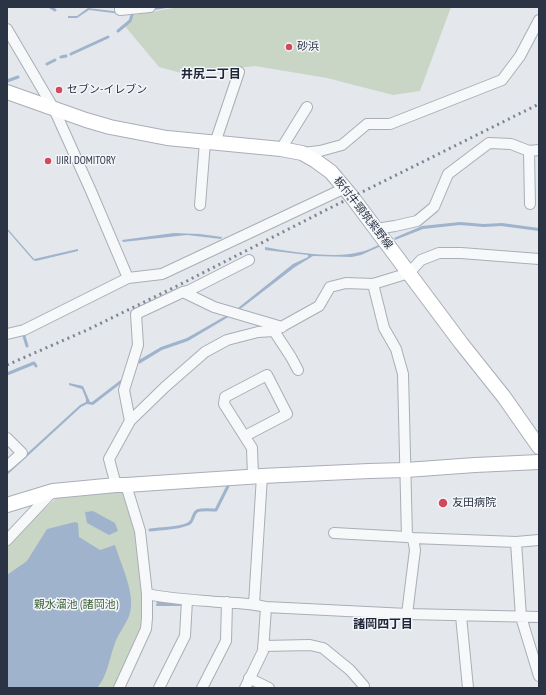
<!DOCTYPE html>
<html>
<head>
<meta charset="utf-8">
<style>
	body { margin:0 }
	#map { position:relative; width:546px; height:695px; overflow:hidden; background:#e4e7ec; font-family:"PT Sans Narrow",sans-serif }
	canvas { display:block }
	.frame { position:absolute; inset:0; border:8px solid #2b3445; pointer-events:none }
</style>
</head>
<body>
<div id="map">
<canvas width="546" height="695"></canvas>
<div class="frame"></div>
</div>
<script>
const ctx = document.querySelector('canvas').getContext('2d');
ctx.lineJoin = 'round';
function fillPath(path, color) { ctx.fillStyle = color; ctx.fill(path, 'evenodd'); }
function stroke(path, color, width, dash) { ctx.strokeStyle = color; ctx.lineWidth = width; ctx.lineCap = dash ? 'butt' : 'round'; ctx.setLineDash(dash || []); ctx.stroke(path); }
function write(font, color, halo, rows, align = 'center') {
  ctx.font = font + ' "PT Sans Narrow","Noto Sans JP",sans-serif'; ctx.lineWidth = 3; ctx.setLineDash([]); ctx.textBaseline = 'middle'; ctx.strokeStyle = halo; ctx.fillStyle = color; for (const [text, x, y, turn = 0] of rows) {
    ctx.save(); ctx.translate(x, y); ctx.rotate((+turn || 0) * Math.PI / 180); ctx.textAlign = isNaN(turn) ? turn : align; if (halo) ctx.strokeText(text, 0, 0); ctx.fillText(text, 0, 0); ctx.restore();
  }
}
fillPath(new Path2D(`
	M179,7H451L420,91L393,95L327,78L255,66L185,74L159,67L124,25L134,15Z
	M118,490L123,492L134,519L146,607L143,624L116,688H7V547L48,505L58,497Z`), '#c9d6c5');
fillPath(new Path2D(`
	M161,7H172L149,11L121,14L89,10L77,18H68V16H77L88,8L121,12Z
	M460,222L484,224L502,223L539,228V231L501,226L484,227L460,225L423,229L395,240L394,238L422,226Z
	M7,228L34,259L78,249V251L36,261L33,260L7,230Z
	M174,233L200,234L222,237L221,239L187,235L123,242L122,240Z
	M380,244L381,246L361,255L352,257L313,256L295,267L239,310L238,308L293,264L308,257V255L265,250V247C290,252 337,259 360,252C367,251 374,247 380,244Z
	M229,314L230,316L188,341L162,350L139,364V360L161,347L187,338Z
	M129,368L124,381L93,405L87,404L81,407L7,475V472L80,405L86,402V399L82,389L69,385V383L83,386L90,402H92L122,379Z
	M93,511L115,523L118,531L109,535L87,523L85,512Z
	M75,522L78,523L79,537L100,550L115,545C121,565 137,596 129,616C125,626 117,635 114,646C109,660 107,677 97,688H7V575L27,561L47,529Z
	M157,601L182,604V606H156Z`), '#9fb4cc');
stroke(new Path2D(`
	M50,7L55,10
	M118,31L130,21L133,12
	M71,54L108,37
	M61,57L66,56
	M47,64L55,60
	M7,81L18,77
	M24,336L27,346
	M7,374L34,363L36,366
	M150,530C162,528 177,529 188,524C194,522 192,514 197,511C202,509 211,510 216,510L228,486`), '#9fb4cc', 3);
const street = new Path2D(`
	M120,7V10L150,7
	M7,29L54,109L91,191L128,278
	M215,143L239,72
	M281,149L307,107
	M529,151L530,204
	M302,153L320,151L342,145L367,124H390L502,80L520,56L539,20
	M200,205L205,142
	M376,229L395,226L417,221L434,207L448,174L489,143L511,144L529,151L539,150
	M373,284L384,328L396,349L403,374L407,537
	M183,292L214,307L282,327
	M274,331L291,357L298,370
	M7,334L24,330L128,278L162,274L345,188
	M130,421L165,387L205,352L227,340L258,332L274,331L319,306L330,287L346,283L373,284L409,273L421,260L439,253H461L539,259
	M245,436L287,414L267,375L225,397L224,404L252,448L253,477
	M7,438L22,453L7,466
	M116,485L109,459L130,421L124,390L138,345L136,314L183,292L188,291L249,260
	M334,533L407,537L413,538L516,542L539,540
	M7,540L52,492
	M516,542L521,617L539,676
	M147,594C171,599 195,600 219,602C235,603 250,603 266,607L407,614L539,617
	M254,604L262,476
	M407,614L415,550L413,538
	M461,616L468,688
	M263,646L310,645L323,648L350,670L364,686
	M249,678L269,688
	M119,688L146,629L147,618V594L140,531L126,485
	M159,688L185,636L187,600
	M202,688L226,641L227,602
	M245,688L263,651L266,607`);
const secondary = new Path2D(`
	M7,92L86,120L110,127L167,138L281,149L302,153L316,161L331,172L352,197L461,343L504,397L539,447
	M7,505L53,491L116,485H126L262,476L369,471L406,470L475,465L539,462`);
stroke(street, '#a9aeb7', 12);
stroke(secondary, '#a9aeb7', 16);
stroke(street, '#f7f8fa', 10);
stroke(secondary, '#fff', 14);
stroke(new Path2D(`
	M7,365L87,330L177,286L326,210L539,104`), '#7d8696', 3, [2, 4]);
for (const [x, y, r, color] of [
	[289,47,4,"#d1495b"],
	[59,90,4,"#d1495b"],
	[48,161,4,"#d1495b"],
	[443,503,5,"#d1495b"]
]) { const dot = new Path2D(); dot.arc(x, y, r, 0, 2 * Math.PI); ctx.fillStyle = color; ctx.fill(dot); stroke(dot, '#f4f6f9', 1.5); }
write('11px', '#2b3445', '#f4f6f9', [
	["砂浜",297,47],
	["セブン-イレブン",67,90],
	["IJIRI DOMITORY",56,161],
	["友田病院",452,503]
], 'left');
write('11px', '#2b3445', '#f4f6f9', [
	["板付牛頸筑紫野線",363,213,52]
]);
write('11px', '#3f6138', '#f4f6f9', [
	["親水溜池 (諸岡池)",76,605]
]);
write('bold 12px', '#1d2536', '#f4f6f9', [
	["井尻二丁目",211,75],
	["諸岡四丁目",383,625]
]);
</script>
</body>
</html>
